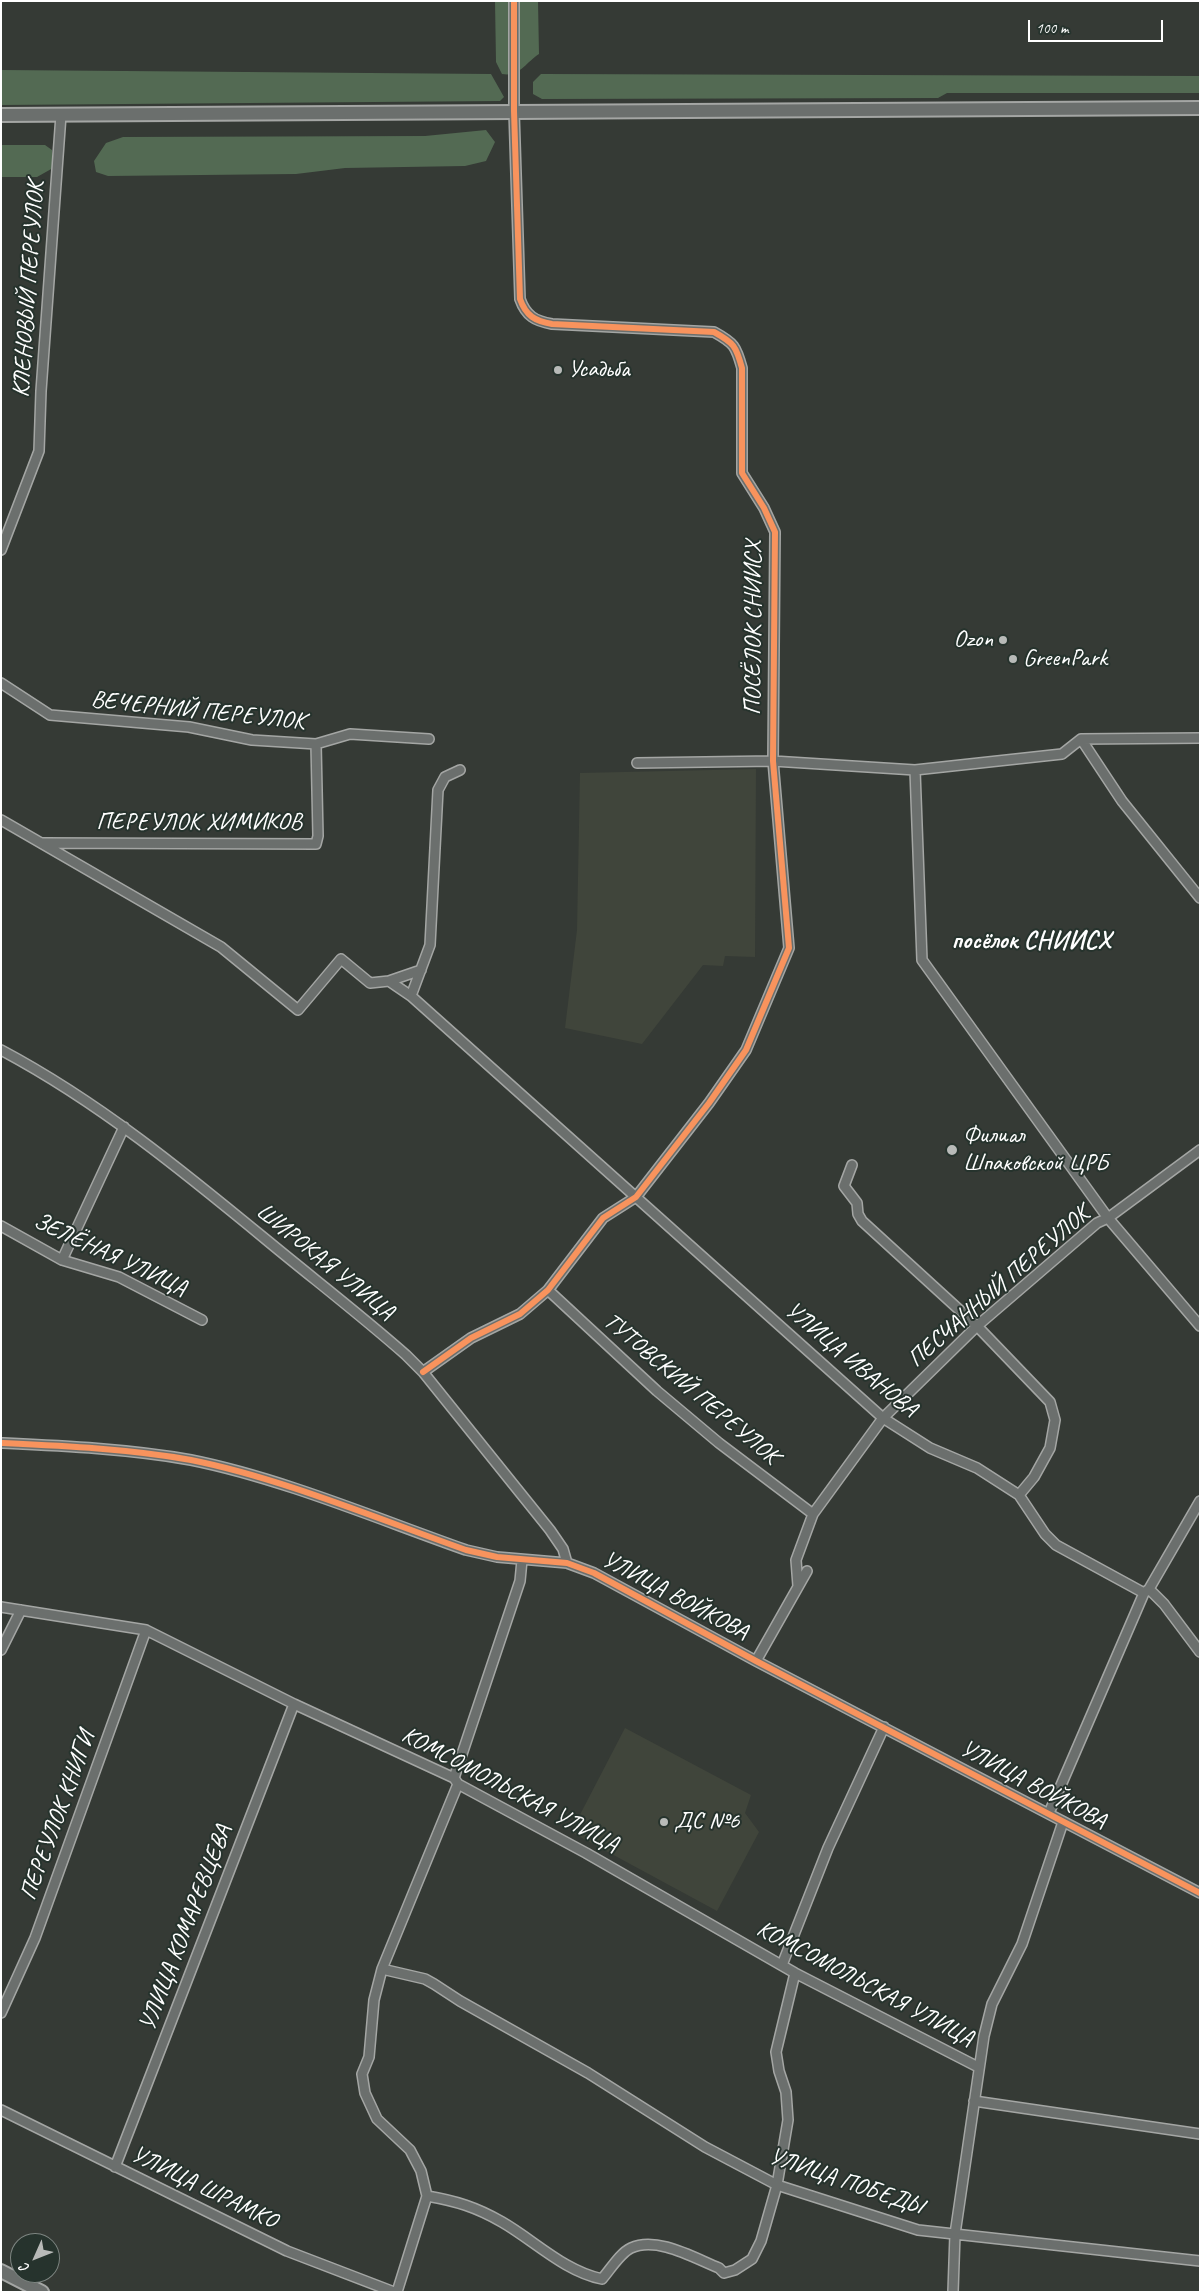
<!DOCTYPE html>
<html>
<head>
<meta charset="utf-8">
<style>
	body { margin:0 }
	#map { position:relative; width:1201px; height:2293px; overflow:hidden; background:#353a35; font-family:Caveat,sans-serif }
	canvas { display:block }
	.frame { position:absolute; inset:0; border:2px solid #fff; pointer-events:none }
	.north { position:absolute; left:10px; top:2233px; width:50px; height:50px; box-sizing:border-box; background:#26332d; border:1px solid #7d8581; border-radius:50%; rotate:226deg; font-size:14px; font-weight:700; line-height:20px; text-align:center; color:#fff }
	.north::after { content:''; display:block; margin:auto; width:18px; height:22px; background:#b8bab8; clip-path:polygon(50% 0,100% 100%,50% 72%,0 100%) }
	.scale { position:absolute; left:1028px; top:20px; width:135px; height:22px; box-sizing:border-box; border:2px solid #fff; border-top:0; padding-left:6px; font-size:15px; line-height:18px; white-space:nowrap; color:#fff; -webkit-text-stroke:4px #26332d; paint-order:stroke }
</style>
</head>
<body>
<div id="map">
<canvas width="1201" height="2293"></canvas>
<div class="frame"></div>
<div class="north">С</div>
<div class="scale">100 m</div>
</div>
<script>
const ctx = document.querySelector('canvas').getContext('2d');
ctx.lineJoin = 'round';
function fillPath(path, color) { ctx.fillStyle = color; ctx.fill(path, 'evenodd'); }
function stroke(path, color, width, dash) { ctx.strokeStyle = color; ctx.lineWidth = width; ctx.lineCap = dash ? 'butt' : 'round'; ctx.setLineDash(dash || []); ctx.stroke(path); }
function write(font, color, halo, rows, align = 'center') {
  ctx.font = font + ' Caveat,sans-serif'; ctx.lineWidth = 4; ctx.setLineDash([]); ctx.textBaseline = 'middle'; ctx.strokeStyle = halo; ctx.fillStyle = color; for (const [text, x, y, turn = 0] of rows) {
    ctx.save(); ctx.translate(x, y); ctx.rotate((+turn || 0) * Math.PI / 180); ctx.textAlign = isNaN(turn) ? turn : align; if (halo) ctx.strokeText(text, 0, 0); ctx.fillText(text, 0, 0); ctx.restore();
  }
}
fillPath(new Path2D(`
	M756,769L755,957L725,956L723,966L703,965L642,1044L565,1028L577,930L580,773Z
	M625,1728L751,1795L745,1813L759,1832L717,1911L571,1832Z`), '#40453b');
fillPath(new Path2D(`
	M495,1H538L539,54C525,63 520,77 502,74L496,62Z
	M1,70L491,74L504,97L500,101L1,105Z
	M541,74L1200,76V93H947L938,98L542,99L533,94V82Z
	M486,130L495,142L486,161L465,166L345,168L296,174L108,176L96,172L94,161L106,143L123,137L425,136Z
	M1,145H45L52,150L53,168L37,177H1Z`), '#536a53');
const street = new Path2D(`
	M1,550L39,451L41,391L61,115
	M1,683L50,715L189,727L252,740L316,744L350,734L429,739
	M1081,739L1122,801L1200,898
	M637,763L773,761L915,770L1062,754L1081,739L1200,738
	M460,770L445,777L438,790L430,945L411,996L883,1418L930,1448L977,1468L1019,1495L1045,1534L1056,1545L1144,1593
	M915,770L922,960L1108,1218L1200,1326
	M1,820L221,947L298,1010L341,959L370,983L389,981L421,970
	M43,843L316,844L318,836L316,744
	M389,981L411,996
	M1,1050C99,1102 184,1172 269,1242C315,1280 362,1316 406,1355L423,1372L550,1530L563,1549L567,1563
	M852,1165L844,1186L857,1203L858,1214L862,1221L977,1326L1050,1402L1055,1420L1050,1448L1034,1477L1019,1495
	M1,1226L62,1260L119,1277L202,1320
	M62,1260L124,1127
	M548,1290L657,1391L719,1443L813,1514
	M423,1372L471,1338L520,1314L548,1290L603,1218L636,1197L709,1103L746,1050L789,948L773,761L775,532L764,508L742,473V368C736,346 734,343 714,332L552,324C535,321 526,316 520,299L514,111V1
	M1,1443C64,1446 129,1449 191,1460C281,1478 378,1519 466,1550L497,1557L567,1563L594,1573L756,1661L1200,1893
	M798,1586L796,1560L813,1514L883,1418L977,1326L1097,1223L1108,1218L1200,1150
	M1149,1589L1164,1604L1200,1652
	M1,1607L146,1630L294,1704L454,1778L458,1784L586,1853L795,1973L978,2067
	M1,1650L21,1610
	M756,1661L807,1571
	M454,1778L520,1581L522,1560
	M1049,1813L1144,1593L1149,1589L1200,1501
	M782,1965L828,1848L884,1727
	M382,1969L425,1979L434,1984L460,2001L588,2073L705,2147L777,2185L918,2230L1200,2261
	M1,2013L35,1938L146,1630
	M974,2101L1200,2134
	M1,2110L287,2251L394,2292
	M115,2167L294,1704
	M427,2196C456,2201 476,2207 502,2222C535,2241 564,2271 602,2279C610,2270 620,2253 631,2248C657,2236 694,2258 719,2268L724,2273L735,2270L752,2259L761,2241L777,2185L788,2120L786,2092L779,2071L776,2052L795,1973
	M427,2196L421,2171L410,2150L377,2119L365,2093L362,2074L369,2057L374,2000L382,1969L458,1784
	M397,2292L427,2196
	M953,2292L955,2234L984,2036L992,2004L1022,1944L1063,1822`);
const secondary = new Path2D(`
	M1,115L1200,108
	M1,2271L42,2292`);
stroke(street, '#a4a6a4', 12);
stroke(secondary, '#a4a6a4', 16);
stroke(street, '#6b6f6d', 9);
stroke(secondary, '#6b6f6d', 12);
stroke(new Path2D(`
	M423,1372L471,1338L520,1314L548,1290L603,1218L636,1197L709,1103L746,1050L789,948L773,761L775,532L764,508L742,473V368C736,346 734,343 714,332L552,324C535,321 526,316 520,299L514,111V1
	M1,1443C64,1446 129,1449 191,1460C281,1478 378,1519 466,1550L497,1557L567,1563L594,1573L756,1661L1200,1893`), '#f8935d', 6);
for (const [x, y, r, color] of [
	[558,370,5,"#b8bab8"],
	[1003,640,5,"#b8bab8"],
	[1013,659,5,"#b8bab8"],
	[952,1150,6,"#b8bab8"],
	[664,1822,5,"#b8bab8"]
]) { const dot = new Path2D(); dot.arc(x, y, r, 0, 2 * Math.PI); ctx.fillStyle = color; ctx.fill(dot); stroke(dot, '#26332d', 2); }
write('24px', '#fff', '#26332d', [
	["КЛЕНОВЫЙ ПЕРЕУЛОК",29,289,-86],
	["ПОСЁЛОК СНИИСХ",754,628,-90],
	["ВЕЧЕРНИЙ ПЕРЕУЛОК",198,711,6],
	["ПЕРЕУЛОК ХИМИКОВ",199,823],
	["ЗЕЛЁНАЯ УЛИЦА",110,1255,25],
	["ШИРОКАЯ УЛИЦА",325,1262,39],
	["ПЕСЧАННЫЙ ПЕРЕУЛОК",999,1287,-41],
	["УЛИЦА ИВАНОВА",851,1360,40],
	["ТУТОВСКИЙ ПЕРЕУЛОК",691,1389,40],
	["УЛИЦА ВОЙКОВА",675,1596,28],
	["УЛИЦА ВОЙКОВА",1033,1785,28],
	["КОМСОМОЛЬСКАЯ УЛИЦА",510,1790,28],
	["ПЕРЕУЛОК КНИГИ",58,1816,-70],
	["УЛИЦА КОМАРЕВЦЕВА",186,1928,-69],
	["КОМСОМОЛЬСКАЯ УЛИЦА",865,1984,28],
	["УЛИЦА ПОБЕДЫ",846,2182,19],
	["УЛИЦА ШРАМКО",204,2188,26]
]);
write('24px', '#fff', '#26332d', [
	["Усадьба",568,370],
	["Ozon",993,640,"right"],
	["GreenPark",1023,659],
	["Филиал",963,1136],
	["Шпаковской ЦРБ",963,1164],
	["ДС №6",674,1822]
], 'left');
write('bold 25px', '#fff', '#26332d', [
	["посёлок СНИИСХ",1031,941]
]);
</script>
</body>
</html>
